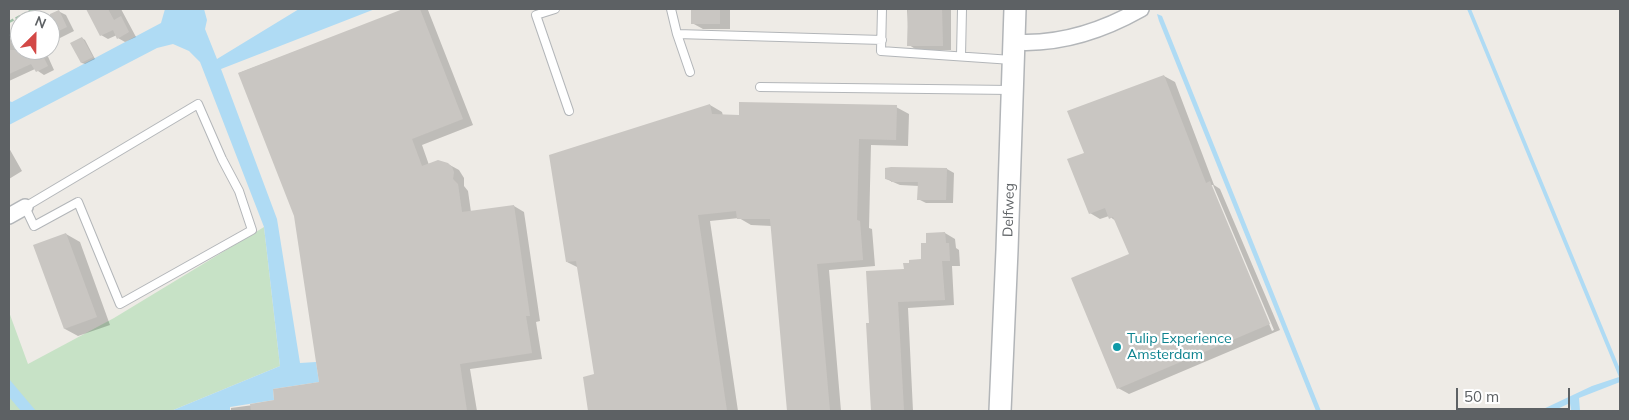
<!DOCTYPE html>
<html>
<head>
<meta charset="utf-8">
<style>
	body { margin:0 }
	#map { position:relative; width:1629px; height:420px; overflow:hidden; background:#eeebe6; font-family:Mulish,sans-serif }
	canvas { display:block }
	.frame { position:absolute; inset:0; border:10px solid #5d6164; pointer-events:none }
	.north { position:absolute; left:10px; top:10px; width:50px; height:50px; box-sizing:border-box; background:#fff; border:1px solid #bec0c1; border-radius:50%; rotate:23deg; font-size:14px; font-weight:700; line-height:20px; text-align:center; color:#5d6164 }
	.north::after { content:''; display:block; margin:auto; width:18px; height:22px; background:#d34846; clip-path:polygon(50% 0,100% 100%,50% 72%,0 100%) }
	.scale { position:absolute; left:1456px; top:388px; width:114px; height:22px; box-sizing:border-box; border:2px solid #5d6164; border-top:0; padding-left:6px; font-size:15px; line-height:18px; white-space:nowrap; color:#5d6164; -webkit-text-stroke:4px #fff; paint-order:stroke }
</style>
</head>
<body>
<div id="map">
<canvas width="1629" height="420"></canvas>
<div class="frame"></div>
<div class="north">N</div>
<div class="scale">50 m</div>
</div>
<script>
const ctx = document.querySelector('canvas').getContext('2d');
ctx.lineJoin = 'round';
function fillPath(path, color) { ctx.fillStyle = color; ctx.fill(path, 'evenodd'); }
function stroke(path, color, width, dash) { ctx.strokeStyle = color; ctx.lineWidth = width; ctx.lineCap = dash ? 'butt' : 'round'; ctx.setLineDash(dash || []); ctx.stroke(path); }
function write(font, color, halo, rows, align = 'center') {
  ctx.font = font + ' Mulish,sans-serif'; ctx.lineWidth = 4.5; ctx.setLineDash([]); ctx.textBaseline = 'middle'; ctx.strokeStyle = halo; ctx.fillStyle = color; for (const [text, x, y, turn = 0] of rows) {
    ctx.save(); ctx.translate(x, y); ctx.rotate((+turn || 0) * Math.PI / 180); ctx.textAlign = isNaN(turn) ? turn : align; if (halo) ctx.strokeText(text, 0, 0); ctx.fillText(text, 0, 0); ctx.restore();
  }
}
fillPath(new Path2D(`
	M264,227L280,366L171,411H9V312L28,364L114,318Z`), '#c7e2c6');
fillPath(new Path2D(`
	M165,9H204L207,20L205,29L217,59L299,9H375L221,69L277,219L300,363L316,362L319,382L273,389L274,400L230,407V411H171L280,366L264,227L200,62L189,51L173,44L157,48L9,125V101L12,102L161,23Z
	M1467,9H1471L1620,369V382L1579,398L1580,411H1571L1570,403L1553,411H1539L1592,386L1619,377Z
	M1157,14L1162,16L1321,411H1316L1159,21Z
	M9,379L36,411H21L9,397Z`), '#afdbf4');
fillPath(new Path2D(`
	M87,9H121L136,37L125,42L118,38L117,35L108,39L101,35Z
	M406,9H426L428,10L473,125L422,145L429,165L448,164L459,170L464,178V186L468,191L471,212L514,206L524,212L540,321L536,322L542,359L470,369L477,411H231V408L276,402L320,383L295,216L239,73Z
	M692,9H730V29H703L692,23Z
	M907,9H951V50H917L909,45Z
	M58,11L66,15L74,31L50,43V20H41Z
	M20,34V50H45L54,70L44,75L35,69L9,81V40Z
	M82,38L85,40L95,59L85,64L82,63L72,43Z
	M1164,76L1175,82L1214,185L1220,189L1280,330L1129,394L1118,388L1131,255L1117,222L1109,216L1100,219L1090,213L1085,154ZM1210,185H1213L1274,330L1272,331Z
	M710,105L722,112L723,116H740L896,107L909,114L908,146L871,145L869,228L872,229L875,266L829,270L841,411H788L772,226L751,225L739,218L710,221L738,411H589L584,378L595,375L579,268L567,262Z
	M9,148L22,171L9,179Z
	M947,169L954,173L953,203H926L918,199L919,186L900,185L886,179Z
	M945,233L955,239L956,248L959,250L960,266H952L954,305L908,308L913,411H872L868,324H870L905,270L923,260L928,244Z
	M66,234L80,242L110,325L78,336L65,329Z`), '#0003');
fillPath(new Path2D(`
	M86,9H108L114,20L121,16L129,32L117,39L113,30L100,36Z
	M403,9H420L463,119L412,139L422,166L438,160L448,163L452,167L454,172L453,179L458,184L462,212L514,205L530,316H526L532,353L460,364L467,411H251L250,404L274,400L273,389L319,382L294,216L238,73Z
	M691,9H720V24H691Z
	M908,9H942L943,46H907Z
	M59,10L67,27L50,35V14Z
	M82,37L93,57L81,63L70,43Z
	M9,50H40L48,66L36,72L31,64L9,74Z
	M1164,75L1206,183L1210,181L1270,324L1117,389L1071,278L1129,254L1113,217L1109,219L1105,208L1089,214L1067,159L1084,153L1067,111Z
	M739,102L897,105L896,140L859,139L857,220L860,221L863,260L817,264L830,411H787L770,219H737L736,211L698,215L727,411H588L583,377L594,374L589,342L576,261L566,262L549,155L710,104L712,114L739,115Z
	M891,167L947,168L946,200H917L918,182H891V180L885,179V168Z
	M945,232L946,243H949L950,261H942L945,300L898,302L904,411H871L866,323H869L866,271L904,269L903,263H909V260L921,259V243H926V233Z
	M66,233L97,317L64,329L33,245Z`), '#c9c6c2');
const lane = new Path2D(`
	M555,9L536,15L569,111
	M671,9L677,34L882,40
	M882,9L881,51L1012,60
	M677,34L690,72
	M961,56L962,9
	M760,87L1011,90
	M198,104L222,159L239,191L252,230L120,304L78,202L34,226L25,207Z`);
const street = new Path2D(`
	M1014,42C1059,45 1102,31 1141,9
	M9,216L25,207`);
const secondary = new Path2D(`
	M1000,411L1007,250L1015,9`);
stroke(lane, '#b3b6b9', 10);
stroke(street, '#b3b6b9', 18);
stroke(secondary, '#b2b5b8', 24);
stroke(new Path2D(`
	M9,22L34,9`), '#9fc2a7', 2.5, [5, 2.5]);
stroke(lane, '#fff', 8);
stroke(street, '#fff', 15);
stroke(secondary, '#fff', 21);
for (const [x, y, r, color] of [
	[1117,347,5,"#0f9aa8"]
]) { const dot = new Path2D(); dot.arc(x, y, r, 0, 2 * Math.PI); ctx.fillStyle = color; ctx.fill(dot); stroke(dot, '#fff', 2); }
write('14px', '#5d6164', '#fff', [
	["Delfweg",1009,210,-88]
]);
write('14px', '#0d838f', '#fff', [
	["Tulip Experience",1127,339],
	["Amsterdam",1127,355]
], 'left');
</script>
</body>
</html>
